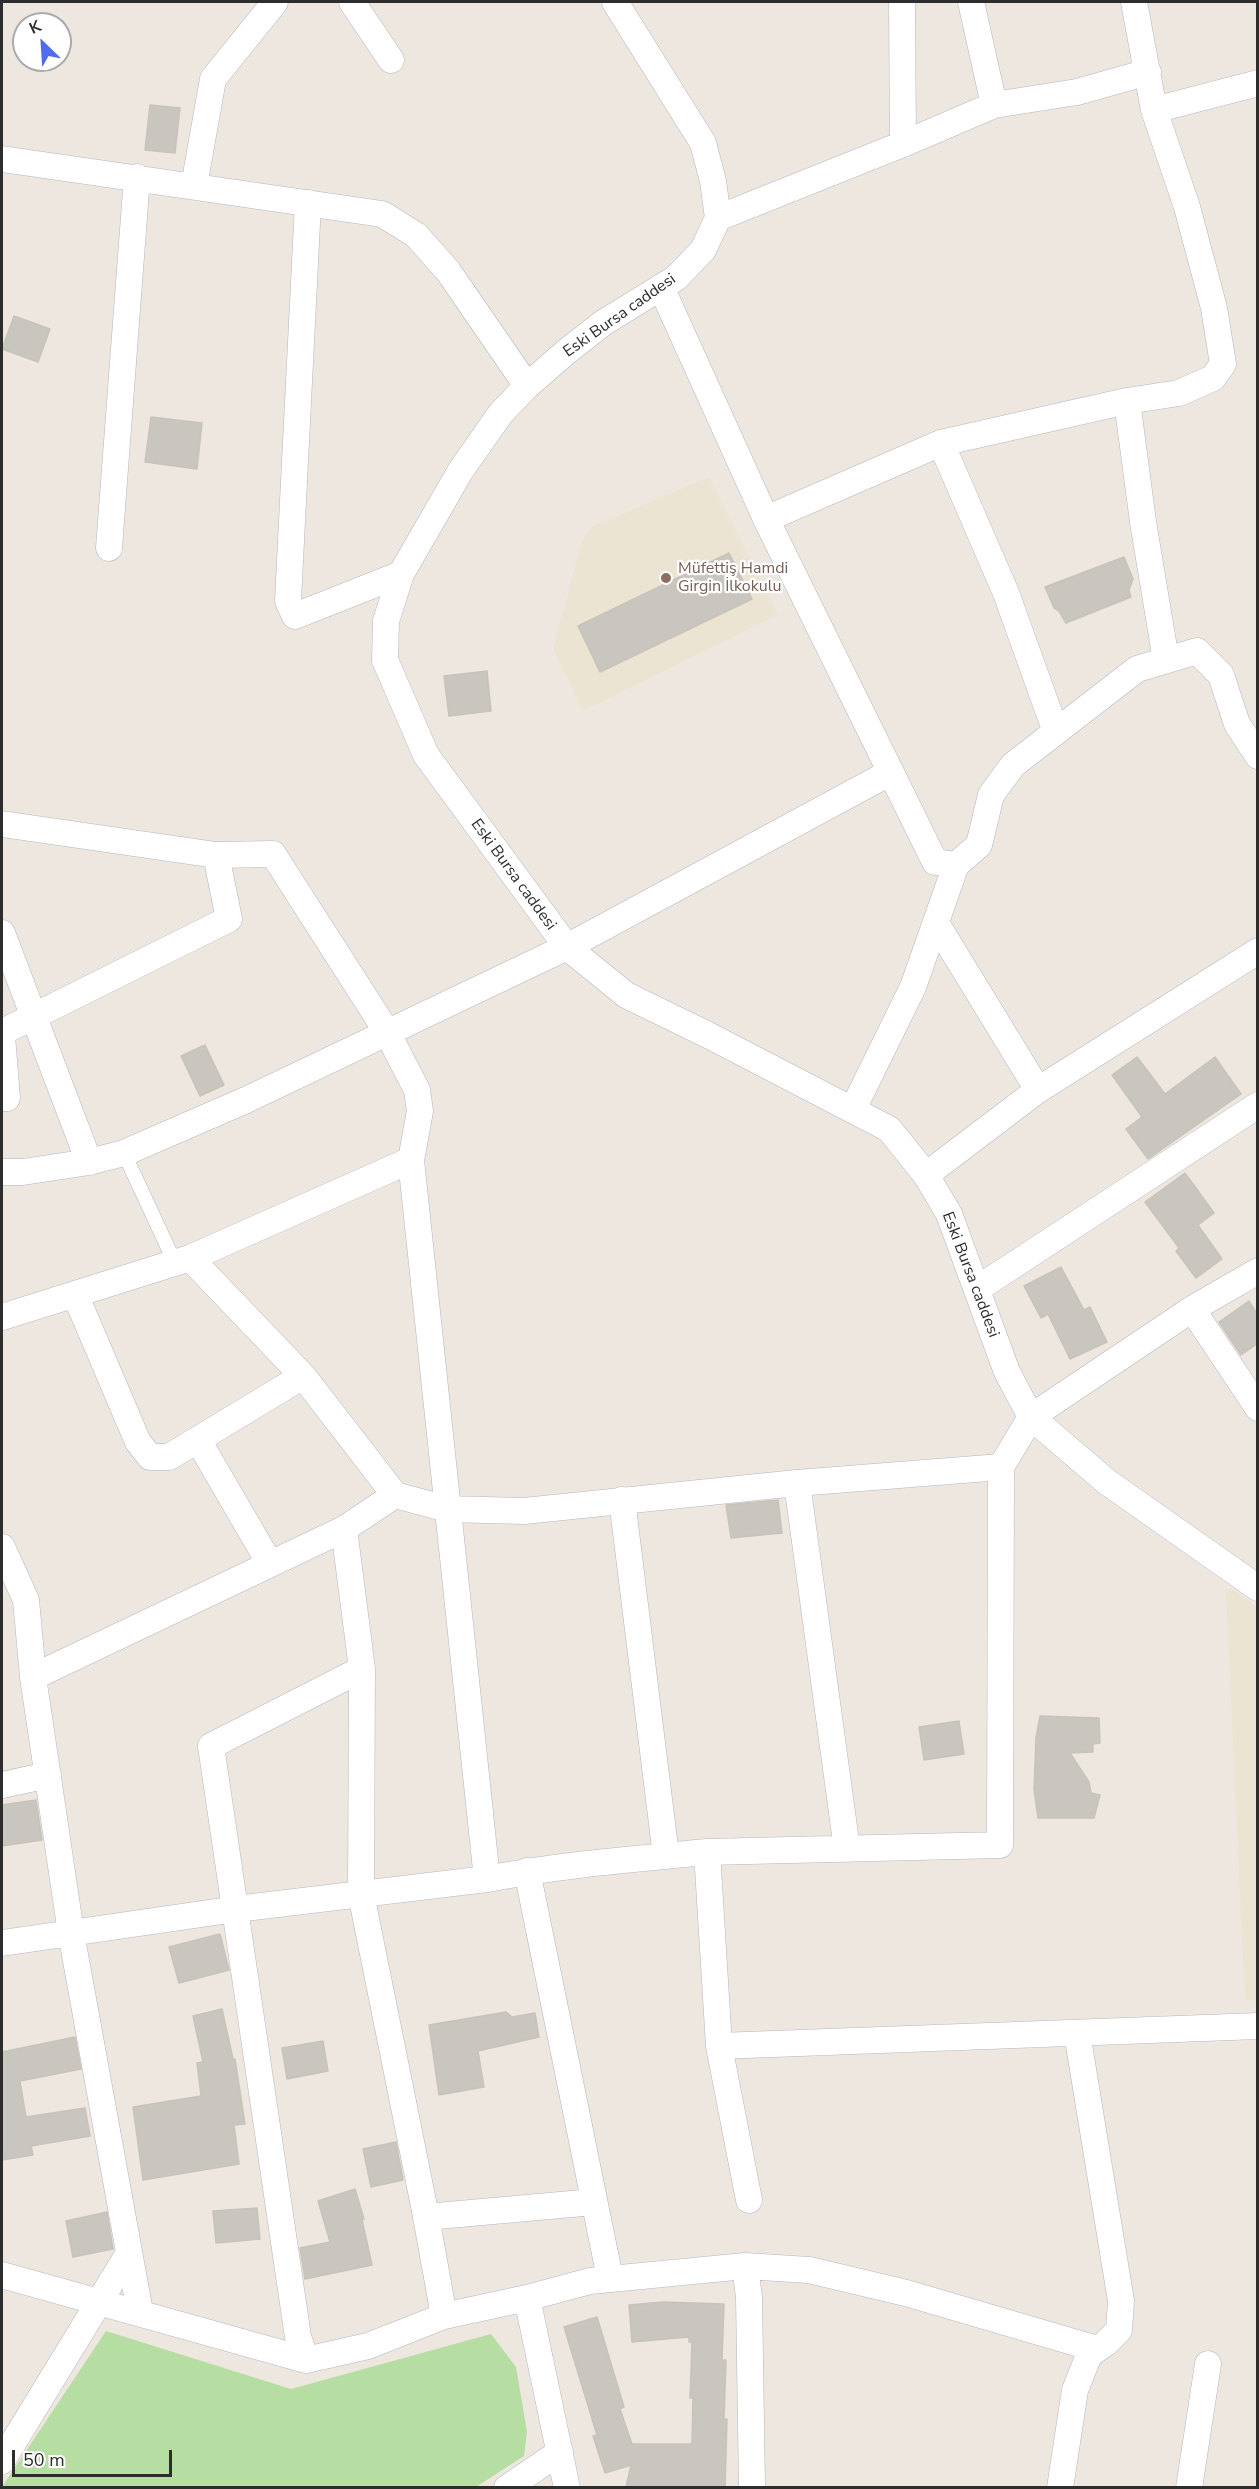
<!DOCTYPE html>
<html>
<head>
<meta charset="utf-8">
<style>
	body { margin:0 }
	#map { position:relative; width:1259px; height:2489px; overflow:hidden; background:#ede7e0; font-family:"Nunito Sans",sans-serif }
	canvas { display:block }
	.frame { position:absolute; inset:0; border:3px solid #2d2d2d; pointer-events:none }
	.north { position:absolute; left:12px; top:12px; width:60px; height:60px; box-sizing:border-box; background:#fff; border:2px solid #ababab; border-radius:50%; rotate:335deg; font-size:16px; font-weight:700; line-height:24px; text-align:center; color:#2d2d2d }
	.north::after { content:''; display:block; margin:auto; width:21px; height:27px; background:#516cea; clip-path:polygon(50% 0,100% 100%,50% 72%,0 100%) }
	.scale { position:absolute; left:12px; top:2450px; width:160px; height:27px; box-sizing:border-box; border:3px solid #2d2d2d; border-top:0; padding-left:8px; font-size:18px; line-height:21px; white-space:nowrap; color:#2d2d2d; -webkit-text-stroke:4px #fff; paint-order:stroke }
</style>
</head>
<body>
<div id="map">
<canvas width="1259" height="2489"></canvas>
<div class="frame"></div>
<div class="north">K</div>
<div class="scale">50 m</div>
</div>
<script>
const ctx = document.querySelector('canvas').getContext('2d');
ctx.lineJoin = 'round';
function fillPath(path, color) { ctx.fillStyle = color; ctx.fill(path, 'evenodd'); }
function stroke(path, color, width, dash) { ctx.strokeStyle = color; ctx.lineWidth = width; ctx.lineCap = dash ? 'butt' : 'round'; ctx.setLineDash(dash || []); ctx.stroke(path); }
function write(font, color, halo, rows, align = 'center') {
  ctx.font = font + ' "Nunito Sans",sans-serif'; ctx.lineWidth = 4.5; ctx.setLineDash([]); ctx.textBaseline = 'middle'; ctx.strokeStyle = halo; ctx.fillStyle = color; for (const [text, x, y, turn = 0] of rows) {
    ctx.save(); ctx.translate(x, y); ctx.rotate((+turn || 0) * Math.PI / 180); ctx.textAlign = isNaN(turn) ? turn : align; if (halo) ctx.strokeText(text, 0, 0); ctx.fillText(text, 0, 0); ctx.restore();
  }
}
fillPath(new Path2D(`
	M709,477L778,615L583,711L553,649L582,541L592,527Z
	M1230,1588L1257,1607V2000H1245L1226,1592Z`), '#ece4d2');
fillPath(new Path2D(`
	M106,2331L291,2389L491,2334L516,2367L527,2432L524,2456L476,2487H2Z`), '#b6dea2');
const building = new Path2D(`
	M150,105L180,108L175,153L145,150Z
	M14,316L50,329L38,362L2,349Z
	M151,417L202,423L197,469L145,462Z
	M729,553L752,599L600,672L578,626Z
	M1124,557L1133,579L1129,590L1131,597L1066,623L1059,611L1054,608L1045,587Z
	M487,671L491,711L449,716L444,676Z
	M205,1045L224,1085L200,1096L181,1056Z
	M1137,1057L1165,1094L1215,1057L1241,1094L1148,1159L1126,1129L1142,1117L1112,1075Z
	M1185,1173L1214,1213L1198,1225L1222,1259L1196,1278L1176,1251L1179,1248L1145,1202Z
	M1061,1267L1084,1310L1090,1307L1107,1342L1070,1359L1048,1314L1041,1318L1024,1286Z
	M1249,1301L1257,1314V1344L1241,1355L1219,1322Z
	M778,1500L782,1533L731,1538L726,1505Z
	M1040,1716L1099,1718L1100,1743L1093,1744V1752L1070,1753L1089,1782L1091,1793L1100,1795L1094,1818H1038L1034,1790L1036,1738Z
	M959,1721L964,1754L924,1760L919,1727Z
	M36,1800L42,1840L2,1846V1805Z
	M220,1934L229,1970L179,1983L169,1947Z
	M222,2009L233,2059H235L245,2124L234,2125L239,2164L143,2180L133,2107L201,2096L197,2063L203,2062L193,2016Z
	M506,2012L512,2017L535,2013L539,2037L478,2051L484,2087L439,2095L429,2025Z
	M75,2037L81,2069L20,2081L26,2117L85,2108L90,2136L31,2146L33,2155L2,2160V2052Z
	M323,2041L328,2071L287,2079L282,2048Z
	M396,2142L403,2180L371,2187L363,2149Z
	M355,2189L364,2219L362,2220L372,2265L305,2279L300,2248L330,2242L318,2201Z
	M257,2208L260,2239L216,2243L213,2211Z
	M107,2212L113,2249L73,2257L66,2221Z
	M663,2302L724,2304L722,2360H726L724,2419H727L725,2487H626L631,2465L605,2473L593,2436L597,2435L564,2327L597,2317L624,2407L620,2409L632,2444H692L693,2398H690L692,2342H689V2337L632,2342L629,2305Z`);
fillPath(building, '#c9c5bf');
stroke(building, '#c8c3ba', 1.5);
const service = new Path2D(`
	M124,1153L175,1263`);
const minor = new Path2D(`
	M352,2L391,60
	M615,2L703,143L713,181L718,218L703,250L676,278L603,323L566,352L527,386L501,413L461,470L401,574L386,621L385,660L426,755L567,947L626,995L710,1036L889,1129L926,1175L949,1214L1007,1372L1031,1417L1107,1482L1258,1588
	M902,2L903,144
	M971,2L994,105
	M1154,110L1258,83
	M2,159L382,214L416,235L448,271L527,386
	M194,186L213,79L275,2
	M308,203L288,601L295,616L401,574
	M718,218L903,144L994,105L1077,92L1148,72
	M661,287L766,519L935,862L956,865L979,845L991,795L1013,765L1137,669L1197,651L1221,675L1237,724L1258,756
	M1127,401L1143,522L1166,660
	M941,443L1006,593L1056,732
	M766,519L941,443L1127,401L1179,393L1213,378L1223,364L1214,308L1187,207L1154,110L1134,2
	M109,548L137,177
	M2,824L216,855L273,854L387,1032L417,1090L420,1111L411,1160L487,1879
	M936,923L1038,1090
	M2,933L89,1162
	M2,1032L229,919L216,855
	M2,1036L7,1098H2
	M853,1109L913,987L956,865
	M2,1172H23L89,1162L124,1153L246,1100L567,947L891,772
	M926,1175L1038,1090L1258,951
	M190,1258L303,1376L395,1495
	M977,1289L1258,1105
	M75,1294L138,1442L150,1457H169L303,1376
	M1192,1309L1258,1408
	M2,1317L190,1258L411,1160
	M198,1440L270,1564
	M797,1483L847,1849
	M622,1500L666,1856
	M344,1529L362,1669L361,1894L425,2211L444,2316
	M2,1547L26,1600L33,1677L71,1933L140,2312
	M33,1677L344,1529L395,1495L447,1509L524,1511L797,1483L1001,1467
	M2,1785L48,1775
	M707,1852L719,2046L749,2200
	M527,1871L610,2278
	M2,1943L236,1909L487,1879C559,1865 634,1859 707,1852L1000,1845L1001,1467L1031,1417L1192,1309L1258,1271
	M719,2046L1258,2026
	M426,2217L594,2202
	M745,2266L749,2297L752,2488
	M2,2275L306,2360L368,2346L444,2316L527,2298L590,2281L745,2266L809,2270L906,2293L1097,2349
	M527,2298L567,2488
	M306,2360L298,2337L211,1746L362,1669
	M2,2461L129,2253
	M507,2488L560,2452
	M1060,2488L1075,2390L1089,2355L1106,2343L1119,2330L1121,2301L1077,2033
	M1189,2488L1208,2364`);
stroke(service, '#b4b6bf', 15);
stroke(minor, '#b4b6bf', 27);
stroke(service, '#fff', 14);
stroke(minor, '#fff', 26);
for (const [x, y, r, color] of [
	[666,578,6,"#8d6e63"]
]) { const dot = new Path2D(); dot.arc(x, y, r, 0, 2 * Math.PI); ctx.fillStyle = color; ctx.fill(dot); stroke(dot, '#fff', 2); }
write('16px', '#2d2d2d', '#fff', [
	["Eski Bursa caddesi",620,316,-35],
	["Eski Bursa caddesi",513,875,54],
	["Eski Bursa caddesi",970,1275,69]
]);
write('16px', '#785e54', '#fff', [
	["Müfettiş Hamdi",678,569],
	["Girgin İlkokulu",678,587]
], 'left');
</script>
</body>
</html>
